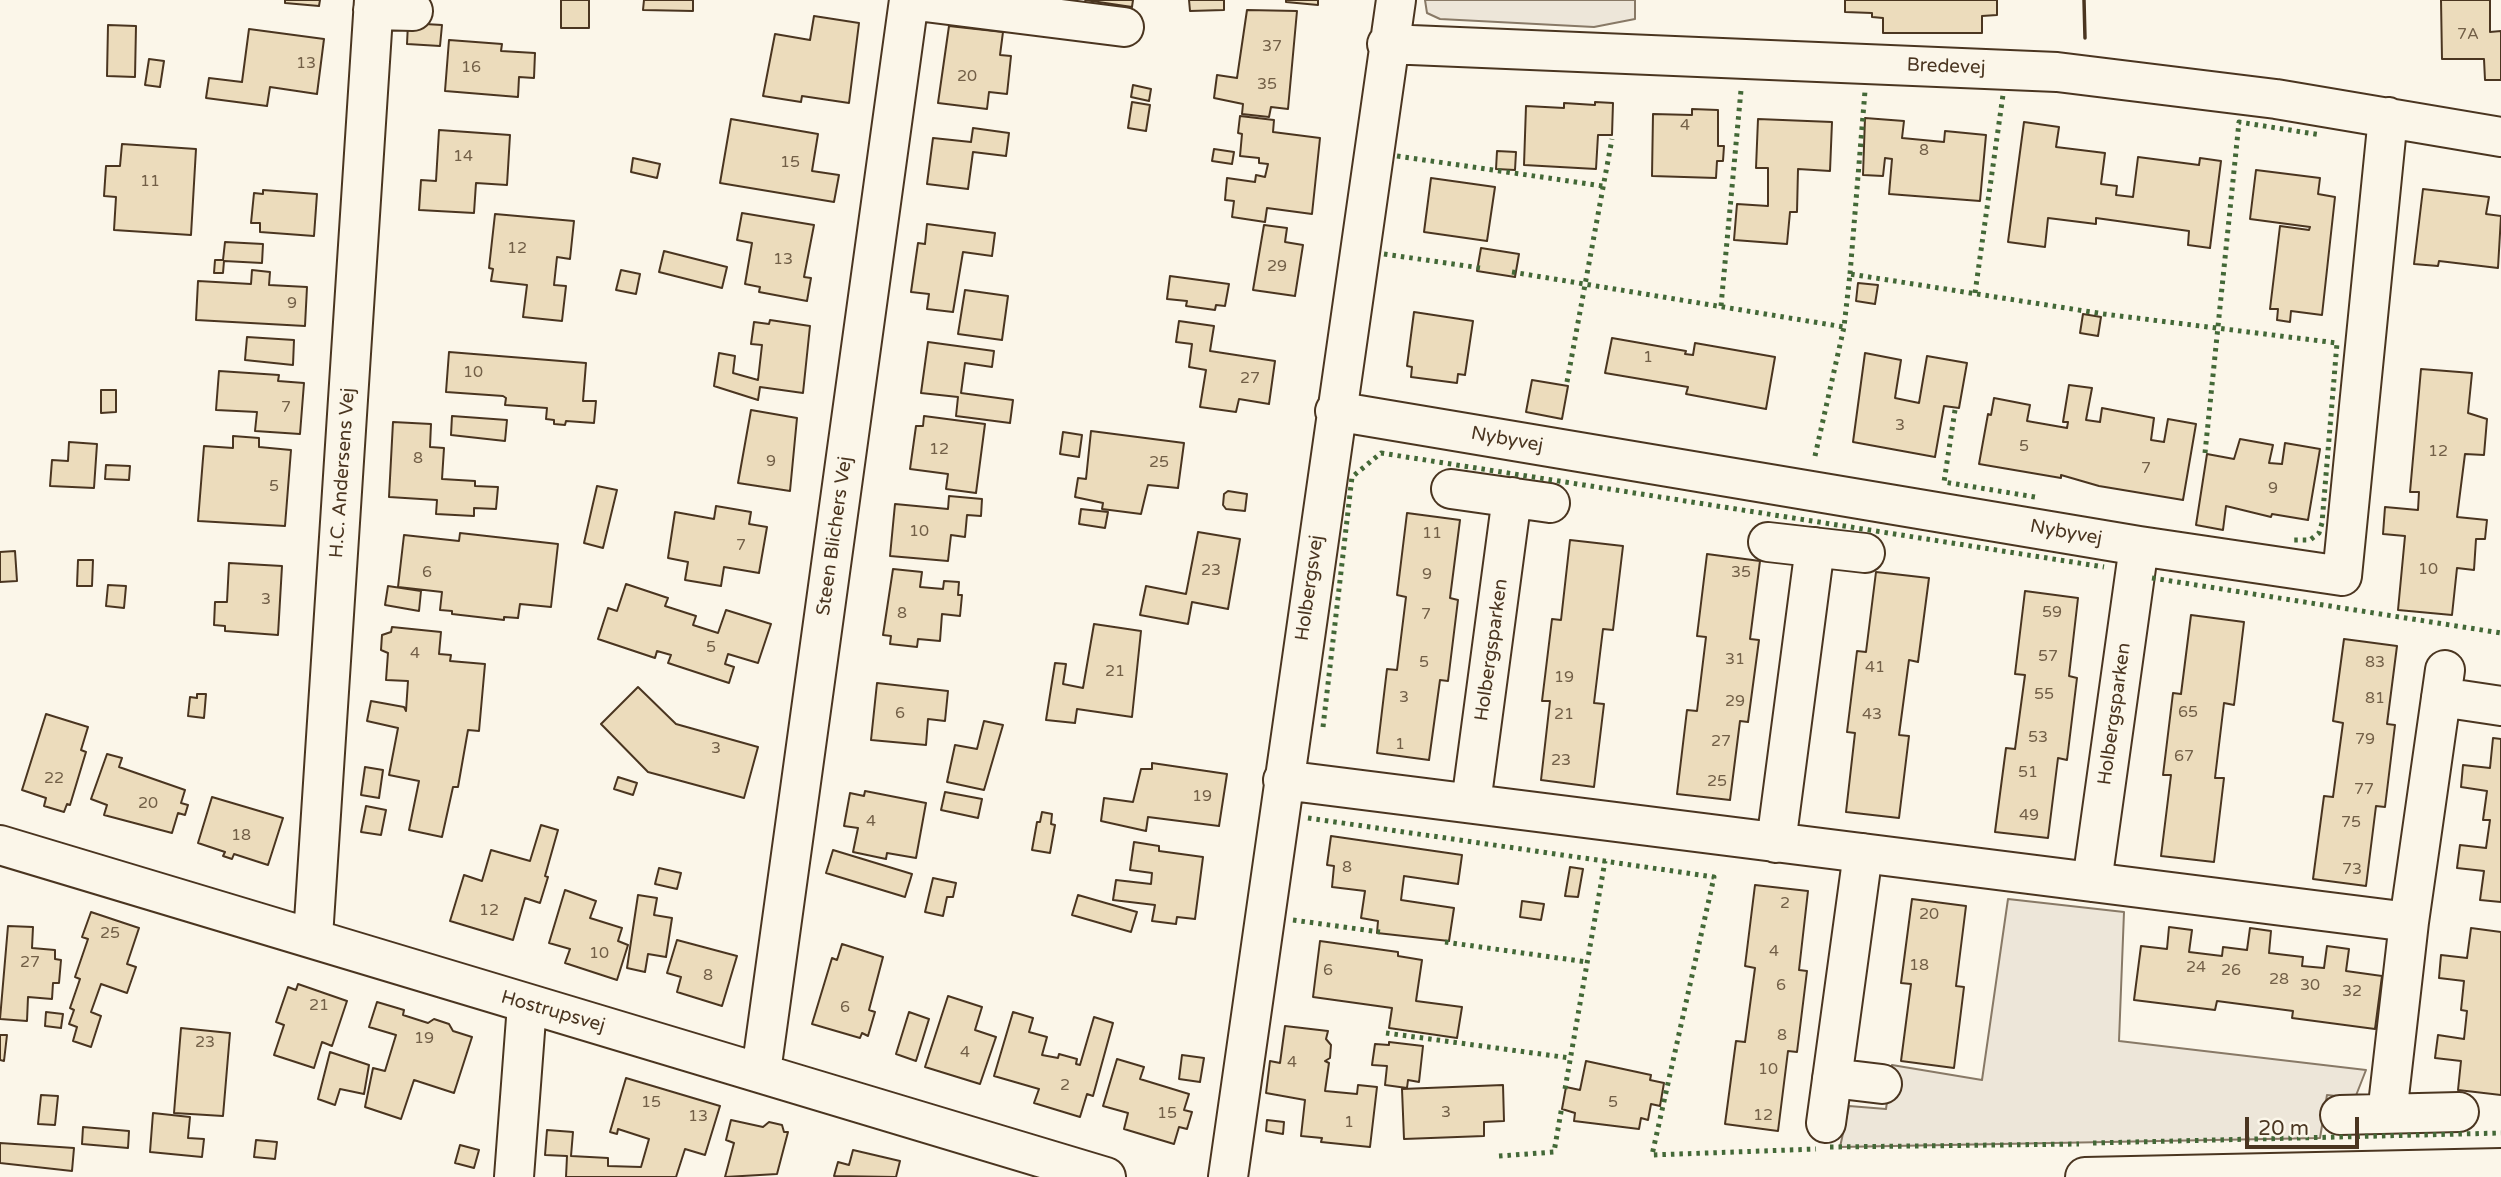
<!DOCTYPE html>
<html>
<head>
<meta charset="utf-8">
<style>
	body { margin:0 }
	#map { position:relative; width:2501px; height:1177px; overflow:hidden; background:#fbf6e9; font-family:"Varela Round",sans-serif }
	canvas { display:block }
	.scale { position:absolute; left:2245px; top:1117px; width:114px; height:32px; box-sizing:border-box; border:4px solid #4a3520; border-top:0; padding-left:9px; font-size:21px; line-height:24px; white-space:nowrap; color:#4a3520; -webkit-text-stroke:5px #fbf6e9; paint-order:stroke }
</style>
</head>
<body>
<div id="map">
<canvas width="2501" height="1177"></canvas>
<div class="scale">20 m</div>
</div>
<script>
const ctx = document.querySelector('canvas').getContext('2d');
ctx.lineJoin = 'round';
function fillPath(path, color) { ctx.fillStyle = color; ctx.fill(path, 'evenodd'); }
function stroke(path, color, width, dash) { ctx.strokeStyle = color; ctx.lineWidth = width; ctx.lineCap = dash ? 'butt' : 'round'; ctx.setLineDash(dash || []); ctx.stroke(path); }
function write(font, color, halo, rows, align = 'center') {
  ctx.font = font + ' "Varela Round",sans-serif'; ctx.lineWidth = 5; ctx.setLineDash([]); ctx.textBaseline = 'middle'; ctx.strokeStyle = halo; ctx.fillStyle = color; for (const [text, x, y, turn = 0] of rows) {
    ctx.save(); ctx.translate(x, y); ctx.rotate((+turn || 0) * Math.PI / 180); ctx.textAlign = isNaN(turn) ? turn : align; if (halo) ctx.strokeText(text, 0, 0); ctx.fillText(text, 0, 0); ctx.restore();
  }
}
const green = new Path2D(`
	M1425,0H1635V19L1594,27L1440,19L1427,13Z
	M2008,899L2124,912L2119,1041L2366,1070L2355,1098L2327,1095L2320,1138L1840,1147L1849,1106L1886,1109L1892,1065L1982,1080Z`);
fillPath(green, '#ede6d9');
stroke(green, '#887966', 2);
const building = new Path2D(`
	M285,0H320L319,6L285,3Z
	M561,0H589V28H561Z
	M644,0H693V11L643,10Z
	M1085,0H1133L1132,7Z
	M1189,0H1224V10L1190,11Z
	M1286,0H1318V5L1286,2Z
	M1845,0H1997V15L1982,16V33H1883V18L1872,17V13L1845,12Z
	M2441,0H2490V32L2501,31V80H2485L2484,59H2442Z
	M1247,10L1297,11L1288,109L1271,107L1269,117L1242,114L1243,104L1214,98L1217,75L1237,78Z
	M814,16L859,23L849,103L802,96L801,102L763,96L775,34L810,40Z
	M408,23L442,25L440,46L407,44Z
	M108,25L136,26L135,77L107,76Z
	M949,26L1003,32L1000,55L1011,56L1007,94L989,92L987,109L938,103Z
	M249,29L324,39L317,94L270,87L267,106L206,98L209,78L242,82Z
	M449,40L502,44L501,51L535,53L534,78L519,77L518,97L445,91Z
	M149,59L164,61L160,87L145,85Z
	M1133,85L1151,89L1149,101L1131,97Z
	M1132,102L1150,105L1146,131L1128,128Z
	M1595,102L1613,103L1612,135H1598L1596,169L1524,165L1526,106L1564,108V103L1595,105Z
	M1692,109L1718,110V146H1724L1723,161H1717L1716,178L1652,176L1653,114L1692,115Z
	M1240,116L1274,120L1273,132L1320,138L1312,214L1267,208L1265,222L1232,217L1234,201L1225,200L1227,178L1255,182L1256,175L1265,177L1268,164L1259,163V158L1240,156L1242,134L1238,133Z
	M1865,118L1904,121L1902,138L1944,142L1945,131L1986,135L1980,201L1889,194L1892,159L1885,158L1883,176L1863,175Z
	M731,119L818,134L812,171L839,175L834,202L720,183Z
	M1758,119L1832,122L1830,171L1798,169L1797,212H1790L1787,244L1734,240L1737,204L1768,206V168H1756Z
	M2024,122L2059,127L2056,147L2105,153L2101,184L2117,186L2116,195L2133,197L2138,157L2199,165L2200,158L2221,161L2210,248L2188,245L2189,231L2096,218V224L2048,218L2045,247L2008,242Z
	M973,128L1009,133L1006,156L973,152L968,189L927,184L933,138L971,142Z
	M439,130L510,135L507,185L476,183L474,213L419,210L421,180L436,181Z
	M122,144L196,149L191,235L114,230L116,197L104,196L106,166H120Z
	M1214,149L1234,152L1232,164L1212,161Z
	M1497,151L1516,152L1515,170L1496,169Z
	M633,158L660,164L657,178L631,172Z
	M2256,170L2320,178L2318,194L2335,197L2322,315L2291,311L2290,322L2277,320L2278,309H2270L2280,226L2309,230L2310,227L2250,219Z
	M1431,178L1495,187L1487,241L1424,232Z
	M2423,189L2489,197L2486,214L2501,216L2498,268L2439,261L2438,266L2414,264Z
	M263,190L317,194L314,236L260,232V223H251L254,193L263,194Z
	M742,213L814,225L804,277L811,278L807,301L759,292L760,287L745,284L752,243L737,240Z
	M495,214L574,221L570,259L557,257L554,285L566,286L562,321L523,317L527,285L491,281L493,269L489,268Z
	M927,224L995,233L992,256L963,252L953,312L927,309L929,294L911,292L918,243L925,244Z
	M1264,225L1287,228L1285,242L1303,245L1295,296L1253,290Z
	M225,242L263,244L262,263L224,261L223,273H214L215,260H223Z
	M1481,248L1519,254L1515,277L1477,271Z
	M664,251L727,267L722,288L659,272Z
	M252,270L270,272L269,285L307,287L305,326L196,320L198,281L251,284Z
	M621,270L640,274L636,294L616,290Z
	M1170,276L1229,284L1225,306L1216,305L1215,310L1186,306L1187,301L1167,299Z
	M1858,283L1878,285L1875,304L1856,301Z
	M965,290L1008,296L1002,340L958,334Z
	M1414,312L1473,321L1465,375L1458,374L1457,383L1411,377L1412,367L1407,366Z
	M2083,314L2101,317L2098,336L2080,333Z
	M770,320L810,326L803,393L760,387L758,400L714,386L719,353L735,356L733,373L758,380L762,345L751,344L754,322L769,324Z
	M1179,321L1214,326L1210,351L1275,361L1269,404L1239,399L1236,412L1200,407L1206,370L1189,367L1192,344L1176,342Z
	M247,337L294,340L293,365L245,360Z
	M1612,338L1686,351L1685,354L1693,355L1695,343L1775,357L1766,409L1686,394L1688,387L1605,373Z
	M928,342L994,351L992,367L965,363L961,393L1013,400L1010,423L956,416L958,397L921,393Z
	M449,352L586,363L583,401H596L594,423L566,421L565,425L554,424V420L546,419L547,408L505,405L506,398L503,396L446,392Z
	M1865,353L1901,360L1895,398L1919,403L1927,356L1967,363L1959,408L1944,406L1935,457L1853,442Z
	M2421,369L2472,373L2468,413L2487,419L2484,455L2465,454L2457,517L2487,520L2485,539H2476L2474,570L2457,568L2452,615L2398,610L2405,536L2383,534L2385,507L2418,510L2419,492H2410Z
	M219,371L279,375L278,381L304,383L300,434L255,431L257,412L216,410Z
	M1532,380L1568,386L1562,419L1526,412Z
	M2069,385L2092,388L2086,420L2100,422L2102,408L2154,418L2151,440L2164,442L2168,419L2196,424L2183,500L2099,486L2061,475V478L1979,464L1988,414L1991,415L1994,398L2030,405L2027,421L2067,428L2068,422H2063Z
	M101,390H116V412L101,413Z
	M751,410L797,418L790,491L738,483Z
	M452,416L507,420L505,441L451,435Z
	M924,416L985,424L976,493L946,489L948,474L910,469L916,426H923Z
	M393,422L431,424L430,447L444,448L442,479L475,481V486L498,487L496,509L474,508V516L436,514L437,500L389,497Z
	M1091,431L1184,443L1178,488L1148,485L1141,514L1102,509L1103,503L1075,497L1078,478L1086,479Z
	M1063,432L1082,435L1079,457L1060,454Z
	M233,436L259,438V447L291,450L285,526L198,521L204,446L233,448Z
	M2240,439L2273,445L2269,463L2282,464L2285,443L2320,449L2308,520L2272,514L2271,517L2226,506L2223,530L2196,525L2207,454L2234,459Z
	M69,442L97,444L94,488L50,486L52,460L68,461Z
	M106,465L130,466L129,480L105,479Z
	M597,486L617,490L603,548L584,543Z
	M1228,491L1247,494L1245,511L1226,509L1223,505L1224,494Z
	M949,496L982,499L981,516L967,515L965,537L951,535L948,561L890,556L895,504L948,509Z
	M716,506L751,512L749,524L767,527L759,573L724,567L721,586L685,580L688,562L668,558L675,512L714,519Z
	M1081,509L1108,512L1105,528L1079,524Z
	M1407,513L1460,520L1450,598L1458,600L1448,681L1440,680L1429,760L1377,753L1387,669L1397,670L1406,597L1397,595Z
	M1198,532L1240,539L1228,609L1192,602L1188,624L1140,615L1146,586L1186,594Z
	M460,533L558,544L551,607L520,604L518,618L504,617V620L452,614V611L440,610L442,592L398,587L404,535L459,541Z
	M1570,540L1623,546L1613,630L1603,629L1594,703L1604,704L1594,787L1541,780L1550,701H1542L1552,619L1561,620Z
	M15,551L17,581L0,582V552Z
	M1707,554L1760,561L1750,639L1759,640L1748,722L1740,721L1730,800L1677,794L1687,710L1697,711L1706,637L1697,636Z
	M78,560H93L92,586H77Z
	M229,563L282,566L278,635L225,631V626L214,625L215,602H227Z
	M893,569L922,572L920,587L943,589L944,581L959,582L958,595H962L960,616L942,614L940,641L918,639L917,647L890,644L891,636L883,635Z
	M1876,572L1929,578L1918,662L1909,660L1899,735L1909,736L1899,818L1846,812L1855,733L1847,732L1857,651L1866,652Z
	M626,584L668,598L665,606L696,616L693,625L718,633L726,610L771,624L758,663L728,654L725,664L734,667L729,683L668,663L671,655L657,651L655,658L598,639L608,608L617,611Z
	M108,585L126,586L124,608L106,606Z
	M388,586L421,591L419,611L385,605Z
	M2025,591L2078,598L2069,676L2077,678L2067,760L2058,758L2048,838L1995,832L2006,748L2015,749L2025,675L2015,674Z
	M2191,615L2244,622L2234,705L2224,703L2215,778H2224L2214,862L2161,856L2171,775H2163L2173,693L2181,694Z
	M1094,624L1141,631L1132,717L1077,709L1075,723L1046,720L1055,663L1066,664L1063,684L1083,688Z
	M392,627L441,632L439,654L451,655L450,661L485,664L479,731L468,730L458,787H453L442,837L409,830L419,781L389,775L398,728L367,721L371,701L404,707L406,711L408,681L386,680L388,653L381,650L382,635L391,632Z
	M2344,639L2397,646L2387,724L2395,725L2385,807L2376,806L2366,886L2313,879L2324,796L2333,797L2343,723L2333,721Z
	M877,683L948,691L945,721L928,719L926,745L871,740Z
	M638,687L676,724L758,747L744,798L648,772L601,724Z
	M197,694H206L204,718L188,716L190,697L197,698Z
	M46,714L88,727L81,750L86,752L70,805L67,804L64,812L44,806L46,798L22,790Z
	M984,721L1003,725L984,790L947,782L955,745L977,749Z
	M2493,738L2501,739V902L2480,900L2484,871L2457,868L2460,845L2486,848L2490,820H2483L2487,791L2461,787L2463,765L2490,768Z
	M107,754L122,758L119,767L185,790L181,803L188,805L185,815L178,813L172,833L104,815L107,805L91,799Z
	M1152,763L1227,774L1219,826L1148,817L1146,831L1101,821L1104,798L1133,802L1141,769H1152Z
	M365,767L383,770L379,798L361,795Z
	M618,777L637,783L633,795L614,789Z
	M865,791L926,803L916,858L887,853L886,859L853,852L858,828L844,826L850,793L864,796Z
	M945,792L982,799L978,818L941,810Z
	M212,797L283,818L268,865L234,854L232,859L223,856L225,852L198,843Z
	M366,806L386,810L381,835L361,832Z
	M1042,812L1052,814L1051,824L1055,825L1050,853L1032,850L1037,822H1040Z
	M541,825L558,830L545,876L548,877L540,903L525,898L513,940L450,921L464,875L482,881L491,850L530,861Z
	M1331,836L1462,855L1458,884L1404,876L1401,900L1454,908L1449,941L1377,933L1378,921L1361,918L1365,891L1332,887L1334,866L1327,865Z
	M1134,842L1159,846V851L1203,857L1195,919L1177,917L1176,924L1152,921L1155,905L1113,900L1116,880L1151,884L1152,873L1130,870Z
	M833,850L912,874L905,897L826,873Z
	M1570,867L1583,869L1578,897L1565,896Z
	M659,868L681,873L677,889L655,884Z
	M933,878L956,883L953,897H947L943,916L925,912Z
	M1755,885L1808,891L1799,970L1807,971L1797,1052L1788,1051L1778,1131L1725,1124L1736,1041L1745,1042L1755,968L1745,966Z
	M565,890L596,901L590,918L622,928L618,941L628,945L617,980L565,963L570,949L549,943Z
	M638,895L657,898L654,915L672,918L666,957L648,954L645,972L627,968Z
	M1078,895L1137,912L1131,932L1072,915Z
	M1912,899L1966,906L1956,986L1964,987L1954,1068L1901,1061L1911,984L1901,983Z
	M1522,901L1544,904L1541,920L1520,917Z
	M91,912L139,928L127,964L136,967L127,993L101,984L91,1012L101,1016L91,1047L73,1041L77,1027L69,1024L74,1010L70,1008L80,979L75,977L88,939L82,937Z
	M8,926L33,927L32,948L55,950V959L61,960L59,983H53L52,999L28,997L27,1021L0,1019Z
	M2169,927L2192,930L2189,952L2222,956L2223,947L2247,950L2250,928L2271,931L2269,953L2303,957L2302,966L2324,968L2327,946L2349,949L2346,971L2382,976L2375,1029L2292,1018L2293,1011L2217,1001L2215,1010L2134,1000L2141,946L2167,949Z
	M2471,928L2501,932V1095L2458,1090L2461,1061L2435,1058L2438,1035L2464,1039L2467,1011L2461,1010L2464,981L2439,978L2441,955L2467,958Z
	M677,940L737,956L722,1006L677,992L681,977L667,973Z
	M1320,941L1398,952V956L1422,960L1416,1001L1462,1007L1457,1038L1389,1028L1392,1008L1313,997Z
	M842,944L883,957L869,1010L875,1012L868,1036L862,1033L860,1038L812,1024L832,958L837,960Z
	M298,984L347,1001L332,1046L322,1042L314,1068L274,1055L284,1025L276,1022L288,987L296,990Z
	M948,996L982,1007L975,1030L996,1037L980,1084L925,1067Z
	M377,1002L404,1010L403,1015L428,1023L434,1019L449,1024L453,1031L472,1037L454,1093L414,1080L401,1119L365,1107L373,1068L385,1071L396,1035L369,1027Z
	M46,1012L63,1014L61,1028L45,1026Z
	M909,1012L929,1019L916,1061L896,1054Z
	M1013,1012L1033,1018L1029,1032L1047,1037L1042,1055L1058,1058L1059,1054L1077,1059L1076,1064L1080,1065L1094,1017L1113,1023L1093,1096L1087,1094L1080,1117L1034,1103L1039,1089L994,1076Z
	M1285,1026L1328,1031L1326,1039L1331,1045L1330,1058L1325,1061L1329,1063L1325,1091L1357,1094L1358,1085L1377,1087L1370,1147L1321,1142L1322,1138L1301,1136L1305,1100L1266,1093L1270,1061L1280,1063Z
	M181,1028L230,1033L223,1116L174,1113Z
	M0,1035H7L4,1061L0,1060Z
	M1389,1042L1423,1046L1419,1082L1408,1080L1407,1088L1385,1085L1387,1066L1372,1065L1375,1044L1389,1045Z
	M330,1052L369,1065L364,1094L340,1089L335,1105L318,1099Z
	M1182,1055L1204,1058L1200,1082L1179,1079Z
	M1117,1059L1144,1067L1140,1079L1189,1094L1184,1110L1192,1112L1187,1129L1179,1127L1174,1144L1124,1129L1128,1113L1103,1106Z
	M1586,1061L1651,1075L1650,1080L1664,1083L1660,1106L1651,1104L1648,1120L1641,1118L1639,1129L1574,1121L1575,1113L1562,1109L1566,1087L1580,1090Z
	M626,1078L720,1106L705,1155L685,1149L676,1177H566L567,1156L545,1155L547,1130L573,1132L571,1156L608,1158V1166L641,1167L649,1139L618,1129L617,1134L610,1132Z
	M1503,1085L1504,1121L1484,1122V1136L1404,1139L1402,1089Z
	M41,1095L58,1096L55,1125L38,1124Z
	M153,1113L190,1117L188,1138L204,1139L202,1157L150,1152Z
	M731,1120L763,1127L769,1122L782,1125L784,1132H788L777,1174L725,1177L734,1143L726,1140Z
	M1267,1120L1284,1122L1283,1134L1266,1131Z
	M83,1127L129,1131L128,1148L82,1144Z
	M256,1140L277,1142L275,1159L254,1157Z
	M0,1143L74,1148L72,1171L0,1163Z
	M460,1145L479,1150L474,1168L455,1163Z
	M853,1150L900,1161L896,1177L834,1176L838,1162L849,1165Z`);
fillPath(building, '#ecdcbc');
stroke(building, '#4a3520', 2);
const minor = new Path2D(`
	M909,0L1124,27
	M373,10L413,11
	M1387,44L2057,72L2276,99L2501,137
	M1335,411L2139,546L2342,576L2388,117
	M1451,489L1550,503
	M1768,542L1865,553
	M2441,697L2501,706
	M1283,780L2409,922
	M1471,803L1512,497
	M1776,843L1815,547
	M0,845L1106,1177
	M2092,882L2139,546
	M313,937L374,0
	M761,1072L909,0
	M1832,1078L1882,1084
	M2387,1114L2409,922L2445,670
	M2340,1115L2459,1112
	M1826,1123L1863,853
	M514,1177L527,1005
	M1228,1177L1396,0
	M2085,1177L2501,1168`);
stroke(minor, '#4a3520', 42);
stroke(minor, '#fbf6e9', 38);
stroke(new Path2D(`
	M1397,156L1603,186
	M1384,254L1481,268
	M1512,272L1844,327L1850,274L2104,314L2337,343L2322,523L2319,533L2310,540H2294
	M1850,274L1865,91
	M1975,293L2003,95
	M1721,306L1741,90
	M1567,382L1612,139
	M1955,410L1944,482L2035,497
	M2205,453L2239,122L2321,135
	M1815,456L1844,327
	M2152,578L2501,633
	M1323,727L1352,477L1381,453L2104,567
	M1308,818L1714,877L1652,1155L1816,1149
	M1293,920L1380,932
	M1445,942L1587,962
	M1386,1033L1570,1058
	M1565,1089L1605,861
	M2093,1143L2501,1133
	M1830,1147L2079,1144
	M1499,1156L1554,1152L1562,1106`), '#436837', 5, [3.5, 5]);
stroke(new Path2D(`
	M2084,0L2085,38`), '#4a3520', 3.5);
write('16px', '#725f47', null, [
	["7A",2468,35],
	["37",1272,47],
	["13",306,64],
	["16",471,68],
	["20",967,77],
	["35",1267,85],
	["4",1685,126],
	["8",1924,151],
	["14",463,157],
	["15",790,163],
	["11",150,182],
	["12",517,249],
	["13",783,260],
	["29",1277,267],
	["9",292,304],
	["1",1648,358],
	["10",473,373],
	["27",1250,379],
	["7",286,408],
	["3",1900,426],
	["5",2024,447],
	["12",939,450],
	["12",2438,452],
	["8",418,459],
	["9",771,462],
	["25",1159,463],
	["7",2146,469],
	["5",274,487],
	["9",2273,489],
	["10",919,532],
	["11",1432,534],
	["7",741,546],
	["10",2428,570],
	["23",1211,571],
	["6",427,573],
	["35",1741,573],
	["9",1427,575],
	["3",266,600],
	["59",2052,613],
	["8",902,614],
	["7",1426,615],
	["5",711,648],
	["4",415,654],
	["57",2048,657],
	["31",1735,660],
	["5",1424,663],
	["83",2375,663],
	["41",1875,668],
	["21",1115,672],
	["19",1564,678],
	["55",2044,695],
	["3",1404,698],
	["81",2375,699],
	["29",1735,702],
	["65",2188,713],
	["6",900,714],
	["21",1564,715],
	["43",1872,715],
	["53",2038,738],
	["79",2365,740],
	["27",1721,742],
	["1",1400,745],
	["3",716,749],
	["67",2184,757],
	["23",1561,761],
	["51",2028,773],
	["22",54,779],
	["25",1717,782],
	["77",2364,790],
	["19",1202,797],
	["20",148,804],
	["49",2029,816],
	["4",871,822],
	["75",2351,823],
	["18",241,836],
	["8",1347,868],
	["73",2352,870],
	["2",1785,904],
	["12",489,911],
	["20",1929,915],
	["25",110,934],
	["4",1774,952],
	["10",599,954],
	["27",30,963],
	["18",1919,966],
	["24",2196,968],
	["6",1328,971],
	["26",2231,971],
	["8",708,976],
	["28",2279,980],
	["6",1781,986],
	["30",2310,986],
	["32",2352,992],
	["21",319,1006],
	["6",845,1008],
	["8",1782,1036],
	["19",424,1039],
	["23",205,1043],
	["4",965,1053],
	["4",1292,1063],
	["10",1768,1070],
	["2",1065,1086],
	["15",651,1103],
	["5",1613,1103],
	["3",1446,1113],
	["15",1167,1114],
	["12",1763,1116],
	["13",698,1117],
	["1",1349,1123]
]);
write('19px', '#4a3520', '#fbf6e9', [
	["Bredevej",1946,67,2],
	["Nybyvej",1507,440,10],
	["H.C. Andersens Vej",343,473,-86],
	["Nybyvej",2066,533,10],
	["Steen Blichers Vej",835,536,-82],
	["Holbergsvej",1310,588,-82],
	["Holbergsparken",1492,650,-82],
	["Holbergsparken",2115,714,-82],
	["Hostrupsvej",553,1012,16]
]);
</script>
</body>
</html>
